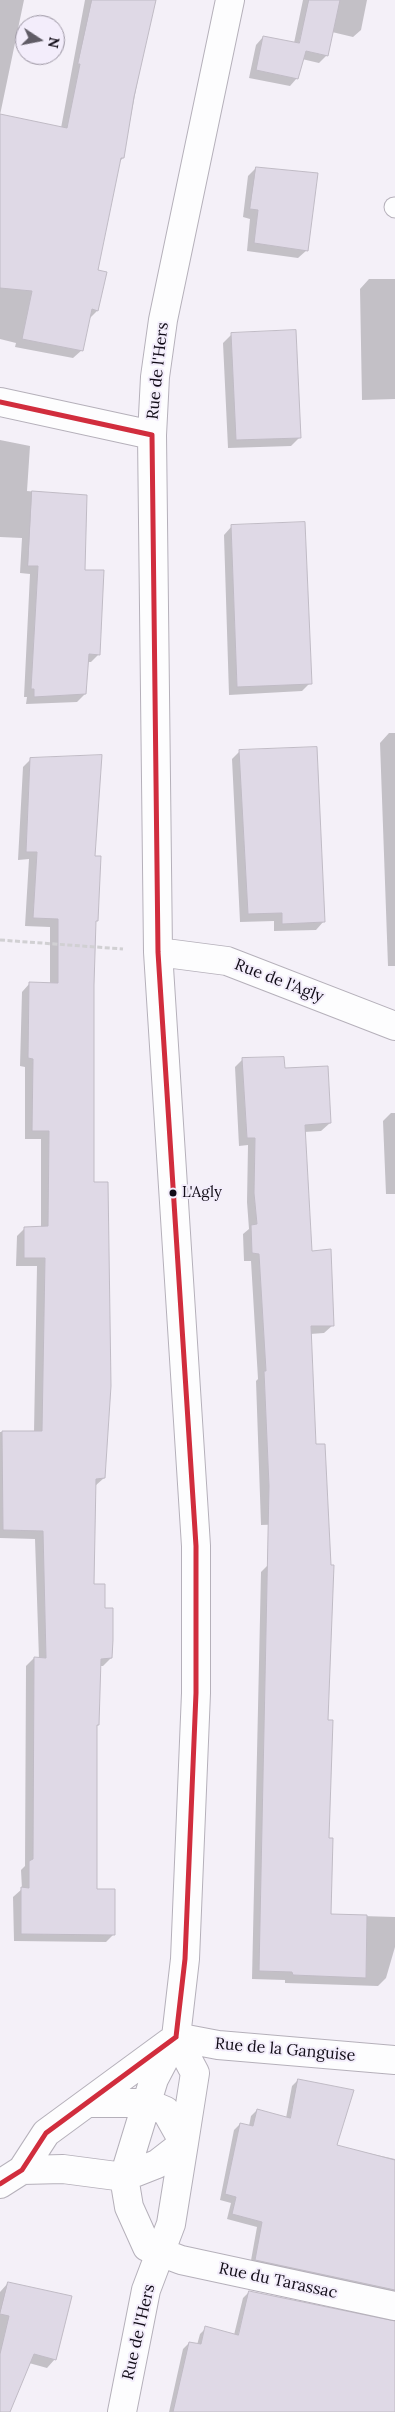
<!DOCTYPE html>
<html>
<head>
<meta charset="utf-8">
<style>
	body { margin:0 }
	#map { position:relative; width:395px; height:2412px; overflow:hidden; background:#f4f0f8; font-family:Lora,serif }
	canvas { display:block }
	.north { position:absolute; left:15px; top:15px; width:50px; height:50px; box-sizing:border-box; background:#f3edfb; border:1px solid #9993a0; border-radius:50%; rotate:101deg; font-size:14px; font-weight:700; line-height:20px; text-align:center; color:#110c17 }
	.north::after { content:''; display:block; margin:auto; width:18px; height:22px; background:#605c66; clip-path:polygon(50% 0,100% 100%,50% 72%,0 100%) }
</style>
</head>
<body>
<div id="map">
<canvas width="395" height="2412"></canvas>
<div class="north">N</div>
</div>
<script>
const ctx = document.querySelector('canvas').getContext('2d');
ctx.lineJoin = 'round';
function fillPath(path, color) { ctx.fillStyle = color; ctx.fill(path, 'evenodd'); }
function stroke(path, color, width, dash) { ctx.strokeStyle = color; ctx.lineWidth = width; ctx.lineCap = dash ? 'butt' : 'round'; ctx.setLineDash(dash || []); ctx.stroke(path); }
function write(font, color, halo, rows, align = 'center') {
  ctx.font = font + ' Lora,serif'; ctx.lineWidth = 4; ctx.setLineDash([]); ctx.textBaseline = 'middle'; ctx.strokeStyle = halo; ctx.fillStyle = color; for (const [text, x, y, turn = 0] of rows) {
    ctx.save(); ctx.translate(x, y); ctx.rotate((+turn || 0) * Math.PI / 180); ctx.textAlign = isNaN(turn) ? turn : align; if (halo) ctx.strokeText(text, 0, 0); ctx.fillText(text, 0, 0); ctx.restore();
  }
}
fillPath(new Path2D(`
	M0,0H24L0,115Z
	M85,0H153L123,158L119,162L96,271L105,273L97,311L89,319L82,350L73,358L15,347L16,343L0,339V115L61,128Z
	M303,0H367L361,30L353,37L332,32L327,55L319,63L302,59L297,78L290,86L249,78L256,45L263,37L294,43Z
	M256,168L307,250L298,258L247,251L250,219L243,217L248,176Z
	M369,279H395V399L362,400L360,289Z
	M232,334L299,438L291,446L228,448L223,343Z
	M0,440L30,446L27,491L85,496L84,571L99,654L91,662H87L85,694L77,702L26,704L27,697H24L30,574L20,573L22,538L0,537Z
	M232,526L310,683L302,691L229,695L224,535Z
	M389,733H395V966H388L380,743Z
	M240,751L324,921L316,930L274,931V921L240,922L232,759Z
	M31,759L94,857L97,920L94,923L93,1183L104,1478L95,1486L92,1585L104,1610L111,1658L103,1666H100L98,1725L96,1727V1891L114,1934L106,1942L14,1941L13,1897L22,1889L21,1870L25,1866L26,1666L34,1658L39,1659L35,1539L0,1538V1432H34L37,1266H16L17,1236L25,1228L41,1227V1139H25V1067L20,1066L22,992L30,983L50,984V927L25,926L29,859L18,860L23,767Z
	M243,1059L284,1069L330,1123L321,1131L304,1132L311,1252L333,1325L324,1333L310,1334L319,1523L261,1525L256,1381L258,1379L251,1261H244L243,1234L249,1229L247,1202L248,1145L239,1146L235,1067Z
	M391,1113H395V1194H386L383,1121Z
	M269,1564L327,1722L330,1915L395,1917V1947L386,1978L378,1986L285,1983V1980L252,1979L261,1572Z
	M298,2080L336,2146L395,2159V2298L250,2266L257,2227L227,2219L231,2203L220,2200L234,2130L240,2124L249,2126L251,2116L257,2110L286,2118L292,2086Z
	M8,2283L55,2359L47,2368L29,2363L8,2412H0V2292Z
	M249,2292L395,2322V2412H169L183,2349L189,2343L197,2345L200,2334L206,2328L234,2335L243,2298Z`), '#0003');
const building = new Path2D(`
	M92,0H156L134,97L124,158H121L98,270L107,272L98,311L92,309L83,351L22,339L32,291L0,288V114L67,128L80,64H78Z
	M309,0H340L328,56L306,51L298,79L256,70L263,36L299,43Z
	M256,167L318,173L308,251L254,243L258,210L250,209Z
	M296,330L301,438L236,440L231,333Z
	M32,491L87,495L85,570H104L100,655L89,654L86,694L34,697V689H31L38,566H28Z
	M305,522L312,684L237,687L231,525Z
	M317,747L325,922L282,924V913L248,914L239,750Z
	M102,755L95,856H101L98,921H96L94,985V1182H108L111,1386L105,1478L96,1479L94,1584H105V1608H113V1640L112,1658L101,1659L99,1725H97V1889H115V1935L21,1934V1887L29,1888V1861L33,1859L34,1657L46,1658L43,1531L3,1530L2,1431H42L45,1258H24V1227L48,1226L49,1131H32L33,1059L28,1058L29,982L58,983V919L33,918L37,852H26L30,758Z
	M284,1057L285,1068L328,1066L331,1123L305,1125L312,1251L331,1249L334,1326H311L316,1444H325L331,1565H334L328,1720H333L329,1838H333L331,1914L367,1915L366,1978L293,1975L292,1972L259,1971L269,1486L264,1371H266L259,1254L252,1253L251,1225L257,1224L254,1193L255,1138H247L242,1058Z
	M298,2079L354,2090L337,2145L395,2160V2290L255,2260L262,2222L232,2214L236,2197L225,2194L240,2123L253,2126L257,2109L290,2118Z
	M8,2282L72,2296L56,2360L34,2354L10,2412H0V2354L9,2316L0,2314Z
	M249,2291L395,2321V2412H173L189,2342L201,2344L205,2326L238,2335Z`);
fillPath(building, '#dfd9e6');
stroke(building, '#c0bbc5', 1);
const lane = new Path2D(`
	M394,207L395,208`);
const street = new Path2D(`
	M230,0L163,320L155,377L152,435L158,952L196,1546V1693L185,1959L176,2037L154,2079L124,2177L129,2207L147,2247L181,2260L395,2306
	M0,402L152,435
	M158,952L227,961L395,1026
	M176,2037L218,2045L395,2060
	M87,2103H147L166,2111L184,2143L171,2224L146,2290L122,2412
	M22,2170L63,2169L124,2177L157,2164L184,2143L195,2073L176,2037
	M0,2184L22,2170L46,2133L170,2042`);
stroke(lane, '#b5b0ba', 21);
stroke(street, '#b5b0ba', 30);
stroke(new Path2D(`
	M0,940L123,949`), '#d1d0d3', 3, [5, 2.5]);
stroke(lane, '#fdfdfe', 19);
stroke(street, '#fdfdfe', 28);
stroke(new Path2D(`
	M0,402L152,435
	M152,435L158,952L196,1546V1693L185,1959L176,2037
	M0,2184L22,2170L46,2133L176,2037`), '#d12d3d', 5);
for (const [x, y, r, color] of [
	[173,1193,4.5,"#110c17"]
]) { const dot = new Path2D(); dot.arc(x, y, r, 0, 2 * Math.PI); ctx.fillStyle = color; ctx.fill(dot); stroke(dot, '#f3edfb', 2); }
write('15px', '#110c17', '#f3edfb', [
	["L'Agly",182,1193]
], 'left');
write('16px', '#110c17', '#f3edfb', [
	["Rue de l'Hers",158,371,-84],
	["Rue de l'Agly",279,981,21],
	["Rue de la Ganguise",285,2050,5],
	["Rue du Tarassac",278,2281,12],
	["Rue de l'Hers",139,2332,-77]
]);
</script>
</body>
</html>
